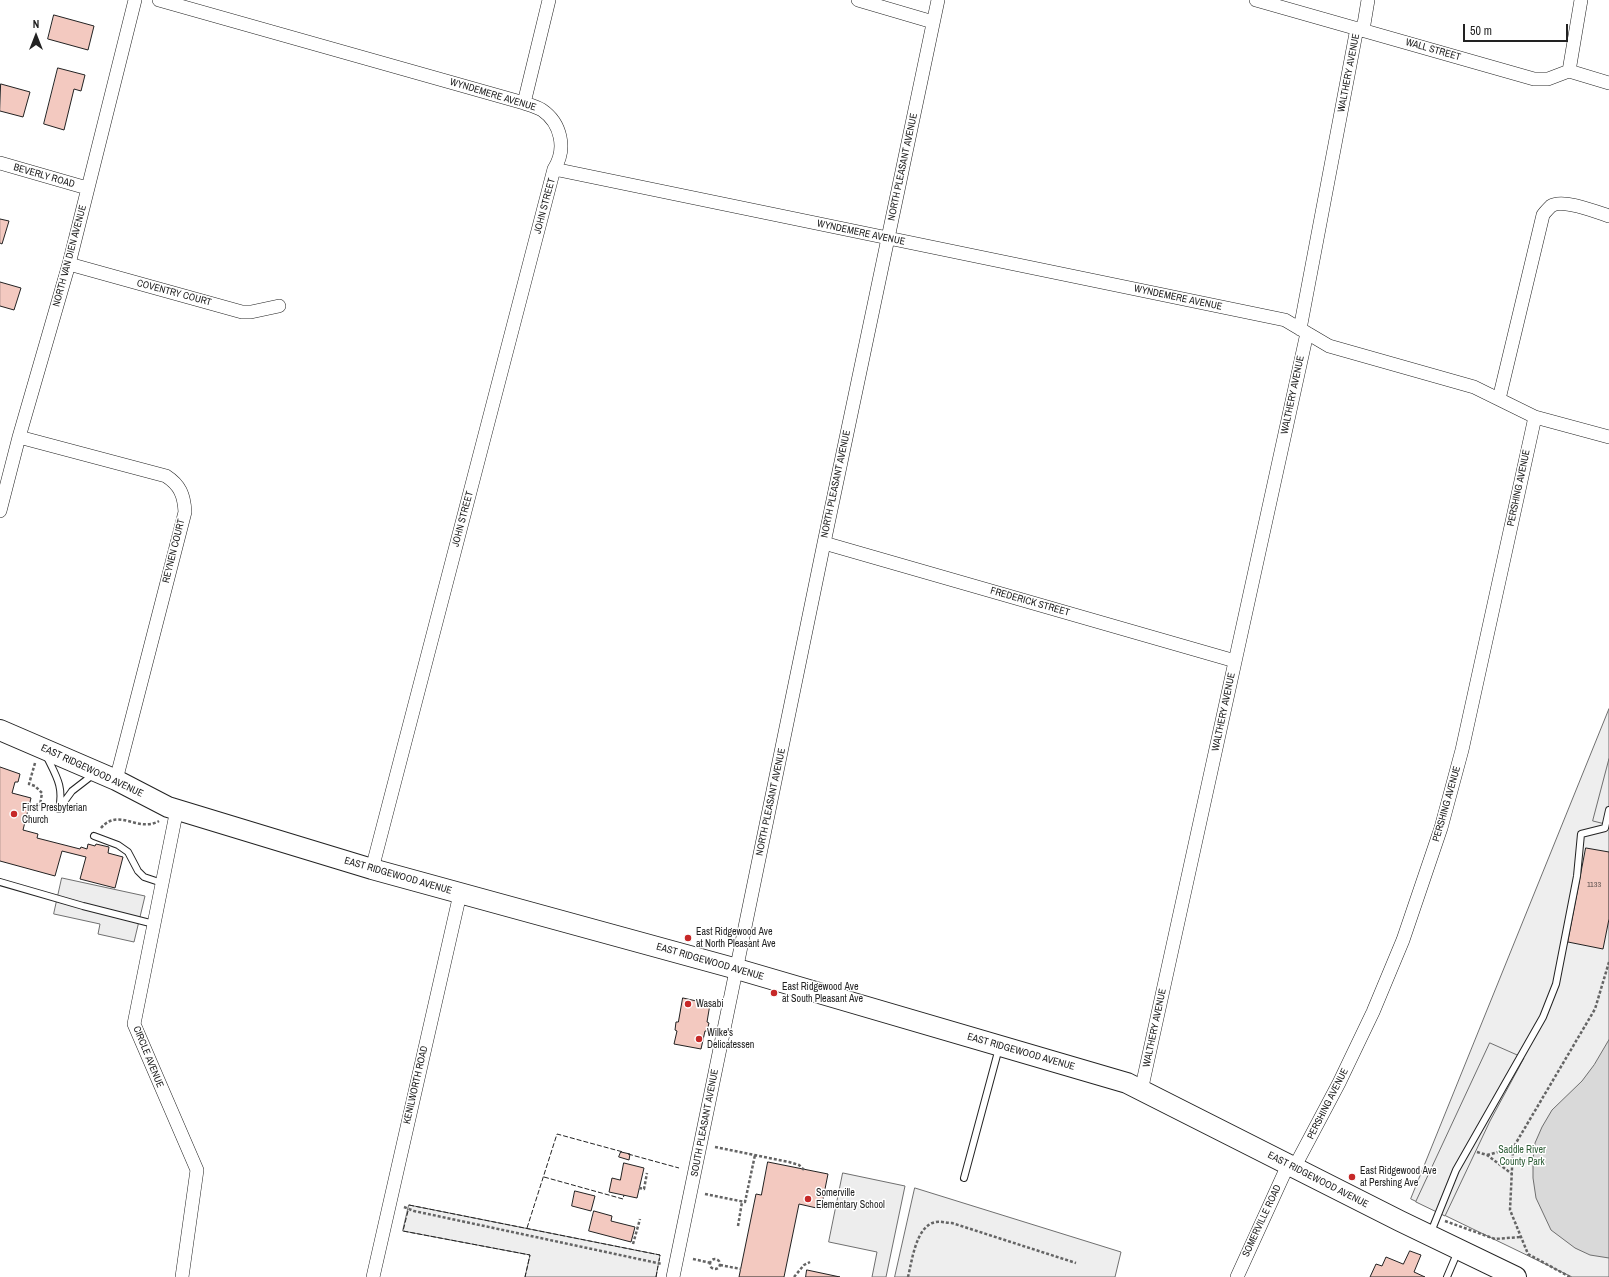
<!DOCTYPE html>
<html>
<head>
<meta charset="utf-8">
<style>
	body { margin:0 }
	#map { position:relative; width:1609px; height:1277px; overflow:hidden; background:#fff; font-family:"Archivo Narrow",sans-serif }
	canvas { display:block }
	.north { position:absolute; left:16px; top:16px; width:40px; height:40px; -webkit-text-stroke:3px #fff; paint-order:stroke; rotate:0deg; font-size:11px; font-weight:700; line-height:16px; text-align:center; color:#222 }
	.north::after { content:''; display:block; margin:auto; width:14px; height:18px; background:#222; clip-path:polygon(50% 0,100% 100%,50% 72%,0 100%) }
	.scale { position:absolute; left:1463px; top:24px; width:105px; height:18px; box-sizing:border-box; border:2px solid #222; border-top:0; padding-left:5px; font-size:12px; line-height:14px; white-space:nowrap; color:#222; -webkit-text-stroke:3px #fff; paint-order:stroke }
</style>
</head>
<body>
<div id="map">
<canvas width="1609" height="1277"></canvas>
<div class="north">N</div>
<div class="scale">50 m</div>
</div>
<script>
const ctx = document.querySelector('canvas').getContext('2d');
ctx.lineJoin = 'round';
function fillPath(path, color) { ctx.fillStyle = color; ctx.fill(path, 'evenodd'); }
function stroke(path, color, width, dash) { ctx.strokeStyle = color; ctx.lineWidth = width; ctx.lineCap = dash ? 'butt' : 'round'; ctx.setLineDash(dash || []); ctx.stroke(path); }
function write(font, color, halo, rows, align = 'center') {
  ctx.font = font + ' "Archivo Narrow",sans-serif'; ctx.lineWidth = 3; ctx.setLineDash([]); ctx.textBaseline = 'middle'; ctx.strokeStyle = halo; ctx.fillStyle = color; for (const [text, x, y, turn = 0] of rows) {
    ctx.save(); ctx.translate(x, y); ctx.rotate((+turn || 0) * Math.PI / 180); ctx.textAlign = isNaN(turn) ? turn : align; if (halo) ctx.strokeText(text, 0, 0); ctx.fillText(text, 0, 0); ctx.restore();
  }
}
const green = new Path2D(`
	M1609,709V1277H1572L1411,1199Z
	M915,1188L1121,1252L1115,1277H895Z
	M409,1205L660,1255L656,1277H525L530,1255L403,1231Z`);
fillPath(green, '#eee');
stroke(green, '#6f6f6f', 1);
const parking = new Path2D(`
	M1609,759V825L1593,821Z
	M62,878L145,896L134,942L98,934L100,924L54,914Z
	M1490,1043L1524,1058L1490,1121L1445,1216L1416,1202Z
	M843,1173L905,1186L886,1277H872L877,1252L829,1242Z`);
fillPath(parking, '#ededed');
stroke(parking, '#6f6f6f', 1);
const water = new Path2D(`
	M1609,1040V1258L1590,1255L1575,1248L1551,1230L1536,1198L1533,1178V1159L1535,1143L1542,1127L1552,1110L1582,1081L1594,1065Z`);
fillPath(water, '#d9d9d9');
stroke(water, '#6f6f6f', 1);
const building = new Path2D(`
	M54,15L94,26L88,50L48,39Z
	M58,68L85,75L81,91L74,89L64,130L44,124Z
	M1,84L30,92L23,117L0,111Z
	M0,219L9,221L2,244L0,243Z
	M0,282L21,288L14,310L0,306Z
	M0,767L20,774L18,782H15L12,793L31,798L23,830L38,834L37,838L80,849L81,847L87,849L88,844L95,846L96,844L109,847L108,853L123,857L115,888L80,879L86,857L62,851L55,876L0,861Z
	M1586,848L1609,852V919L1603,949L1568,942Z
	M683,998L710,1004L707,1022L709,1023L707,1031H705L701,1049L674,1044L677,1031L675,1030L676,1022H678Z
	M621,1152L630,1154L629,1160L619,1157Z
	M768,1162L828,1174L821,1209L799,1204L784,1277H739L756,1194L761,1195Z
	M624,1163L644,1168L637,1198L609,1192L612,1178L620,1180Z
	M575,1191L595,1196L591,1211L572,1206Z
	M594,1211L612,1216L611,1221L635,1227L631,1242L589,1231Z
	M1410,1251L1421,1255L1414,1272L1425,1277H1370L1376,1264L1382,1266L1386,1257L1403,1264Z
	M807,1270L840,1277H806Z`);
fillPath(building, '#f3c9c0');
stroke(building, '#222', 1);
const lane = new Path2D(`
	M46,755C56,776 64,786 59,809
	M61,806L72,791L94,774
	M94,836L118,845L128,852L138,871L144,877L162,883
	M0,882L83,906L154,924
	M964,1178L999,1048
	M1431,1232L1456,1170L1543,1017L1556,984L1577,876L1581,834L1605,828L1609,810
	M1447,1277L1458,1251`);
const street = new Path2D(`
	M159,0L524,103C530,105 537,107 542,110C561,123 567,149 554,169L372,869
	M858,0L933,22
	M1256,0L1534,79H1548L1569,71L1609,83
	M1363,30L1368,0
	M1569,71L1581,0
	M524,103L549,0
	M0,163L87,188
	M554,169L1285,320L1329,346L1474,387L1535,417L1609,437
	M69,264L242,312H251L279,306
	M1300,329L1357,28
	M1499,399L1543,215C1545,212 1548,209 1551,206C1562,198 1597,212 1609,216
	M19,437L166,476C180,485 184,495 185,512L116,780
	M0,511L19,437L69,264L135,0
	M824,543L1235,661
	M177,809L134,1024L197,1170L182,1277
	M1141,1091L1307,333
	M1294,1168L1339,1083L1373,1012L1403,940L1441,828L1462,750L1535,417
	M373,1277L460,894
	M673,1277L824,543L938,0
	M1237,1277L1288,1165`);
const primary = new Path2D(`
	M0,730L116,780L168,807L372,869L737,969L1127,1083L1400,1221L1516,1277`);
stroke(lane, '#222', 8);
stroke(street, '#222', 14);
stroke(primary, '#222', 22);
stroke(new Path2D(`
	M35,763L29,784L35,786L42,793L40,805L50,807
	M101,828C119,807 137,833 159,821
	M715,1147L789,1162L799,1165L804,1170
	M1477,1152L1487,1155L1512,1174
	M1487,1155L1513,1148
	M639,1188L644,1189L647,1173
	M705,1194L745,1202L755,1155
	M404,1207L414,1211L662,1264
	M1445,1221L1495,1239L1521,1237
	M738,1226L742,1202
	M633,1244L640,1219
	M693,1259L711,1263
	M710 1264a5 5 0 1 1 10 0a5 5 0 1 1-10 0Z
	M720,1265L741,1269
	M794,1277L804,1265L810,1262
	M908,1277C912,1261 916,1225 936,1222C941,1221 946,1223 952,1223L1076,1263
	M1570,1277L1528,1254L1510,1210L1513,1148L1595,1009L1609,962`), '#646464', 2.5, [3, 2]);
stroke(lane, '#fff', 6);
stroke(street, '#fff', 13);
stroke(primary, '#fff', 20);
stroke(new Path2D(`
	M628,1154L679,1168
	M544,1177L623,1199L624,1195
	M409,1205L660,1255L659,1261
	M408,1211L403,1231L530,1255L525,1277
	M527,1228L557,1134L623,1152
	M656,1277L658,1266`), '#222', 1, [5, 2]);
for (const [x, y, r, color] of [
	[14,814,4,"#c62828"],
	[688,938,4,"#c62828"],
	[774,993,4,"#c62828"],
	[688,1004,4,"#c62828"],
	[699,1039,4,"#c62828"],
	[1352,1177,4,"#c62828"],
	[808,1199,4,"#c62828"]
]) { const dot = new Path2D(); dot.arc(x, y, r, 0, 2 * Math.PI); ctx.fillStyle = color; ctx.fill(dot); stroke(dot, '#fff', 1.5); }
write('8px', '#564c4a', null, [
	["1133",1594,885]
]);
write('10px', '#222', '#fff', [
	["WALL STREET",1433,50,16],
	["WALTHERY AVENUE",1349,73,-79],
	["WYNDEMERE AVENUE",493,95,17],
	["NORTH PLEASANT AVENUE",903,167,-78],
	["BEVERLY ROAD",44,176,16],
	["JOHN STREET",545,206,-75],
	["WYNDEMERE AVENUE",861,233,12],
	["NORTH VAN DIEN AVENUE",70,256,-75],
	["COVENTRY COURT",174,293,15],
	["WYNDEMERE AVENUE",1178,298,12],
	["WALTHERY AVENUE",1293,395,-78],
	["NORTH PLEASANT AVENUE",836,484,-78],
	["PERSHING AVENUE",1519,488,-78],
	["JOHN STREET",463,519,-75],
	["REYNEN COURT",174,551,-76],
	["FREDERICK STREET",1030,602,16],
	["WALTHERY AVENUE",1224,712,-78],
	["EAST RIDGEWOOD AVENUE",92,771,25],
	["NORTH PLEASANT AVENUE",771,802,-78],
	["PERSHING AVENUE",1447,804,-74],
	["EAST RIDGEWOOD AVENUE",398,876,16],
	["EAST RIDGEWOOD AVENUE",710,962,16],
	["WALTHERY AVENUE",1155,1028,-78],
	["EAST RIDGEWOOD AVENUE",1021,1052,16],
	["CIRCLE AVENUE",148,1057,68],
	["KENILWORTH ROAD",416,1085,-77],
	["PERSHING AVENUE",1328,1104,-63],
	["SOUTH PLEASANT AVENUE",705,1123,-79],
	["EAST RIDGEWOOD AVENUE",1318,1180,27],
	["SOMERVILLE ROAD",1262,1221,-65]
]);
write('10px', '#222', '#fff', [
	["First Presbyterian",22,808],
	["Church",22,820],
	["East Ridgewood Ave",696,932],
	["at North Pleasant Ave",696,944],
	["East Ridgewood Ave",782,987],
	["at South Pleasant Ave",782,999],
	["Wasabi",696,1004],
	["Wilke's",707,1033],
	["Delicatessen",707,1045],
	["East Ridgewood Ave",1360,1171],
	["at Pershing Ave",1360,1183],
	["Somerville",816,1193],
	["Elementary School",816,1205]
], 'left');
write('10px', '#2f5e38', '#fff', [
	["Saddle River",1522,1150],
	["County Park",1522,1162]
]);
</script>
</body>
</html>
